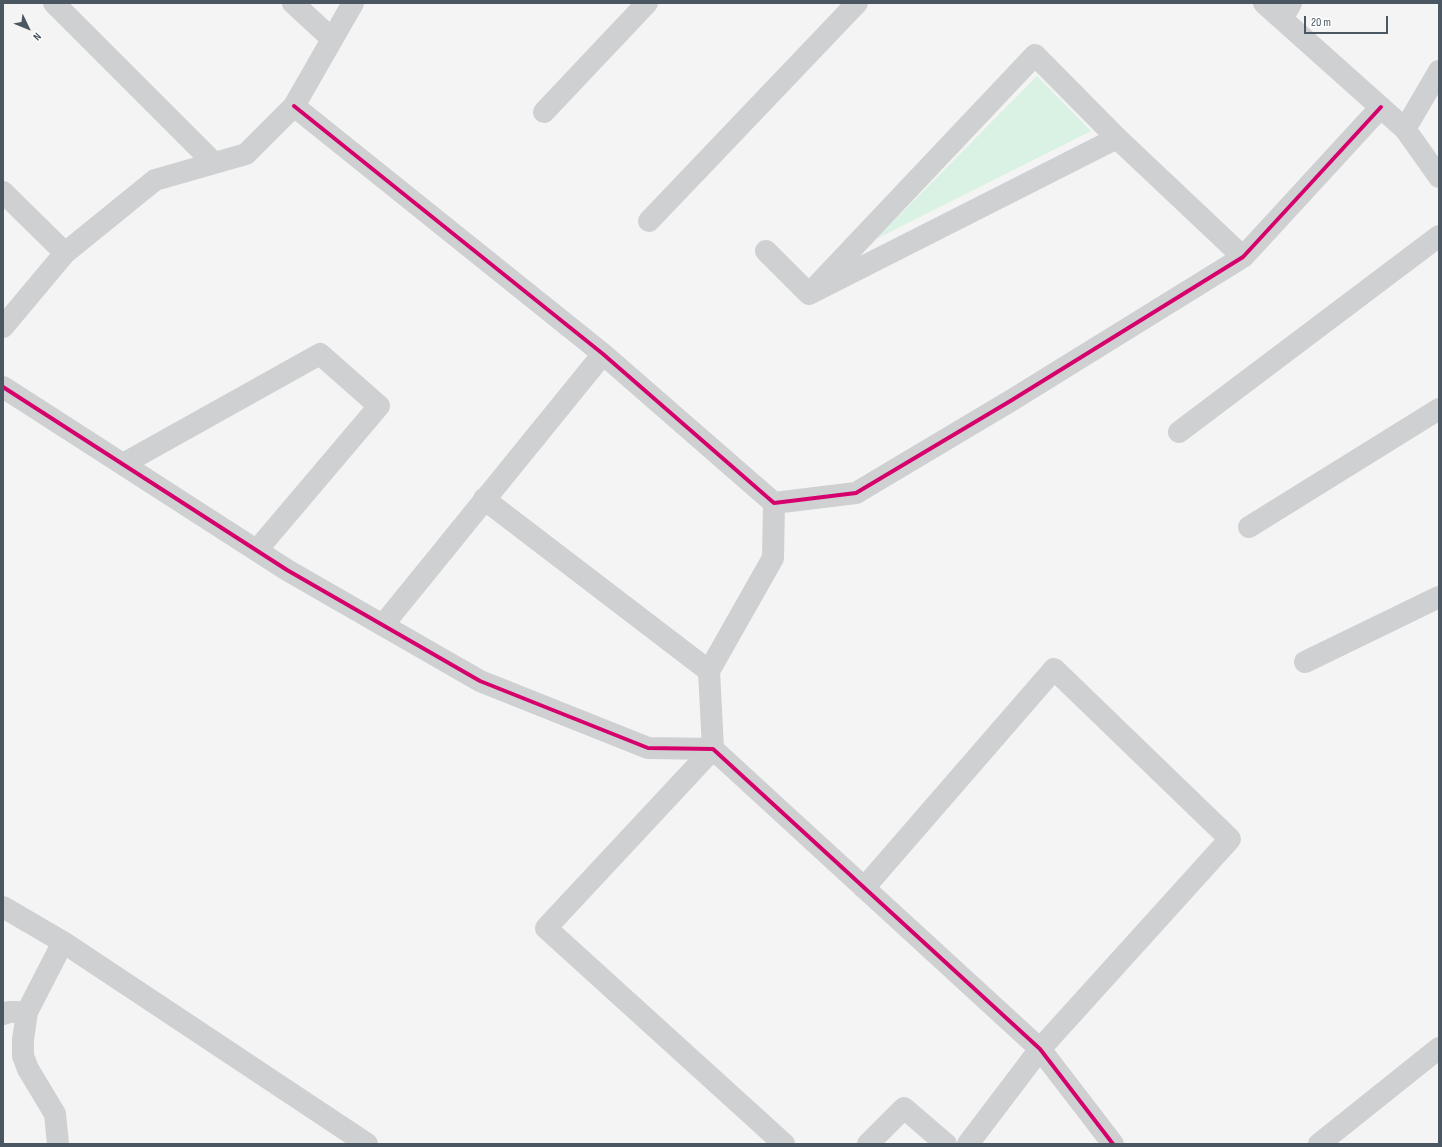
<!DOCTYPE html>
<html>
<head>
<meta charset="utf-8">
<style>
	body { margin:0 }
	#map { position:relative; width:1442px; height:1147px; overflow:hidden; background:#f4f4f4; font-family:"Sofia Sans Condensed",sans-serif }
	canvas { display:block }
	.frame { position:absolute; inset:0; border:4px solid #4a5661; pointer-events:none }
	.north { position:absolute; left:8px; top:8px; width:40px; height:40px; -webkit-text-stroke:3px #fff; paint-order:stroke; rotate:133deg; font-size:11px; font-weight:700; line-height:16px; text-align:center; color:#4a5661 }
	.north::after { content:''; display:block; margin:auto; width:14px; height:18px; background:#4a5661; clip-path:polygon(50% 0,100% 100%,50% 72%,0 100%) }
	.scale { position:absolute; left:1304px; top:16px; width:84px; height:18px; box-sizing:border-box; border:2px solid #4a5661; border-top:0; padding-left:5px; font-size:12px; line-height:14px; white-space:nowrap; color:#4a5661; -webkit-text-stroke:3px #fff; paint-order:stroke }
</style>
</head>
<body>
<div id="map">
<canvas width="1442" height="1147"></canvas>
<div class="frame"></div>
<div class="north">N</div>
<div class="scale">20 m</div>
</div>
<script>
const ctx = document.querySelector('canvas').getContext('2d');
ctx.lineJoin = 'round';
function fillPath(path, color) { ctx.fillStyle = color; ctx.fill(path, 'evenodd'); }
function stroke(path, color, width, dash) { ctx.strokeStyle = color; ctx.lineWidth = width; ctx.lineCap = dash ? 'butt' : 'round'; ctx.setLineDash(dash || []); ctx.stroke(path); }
fillPath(new Path2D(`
	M1037,76L1091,131L876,239Z`), '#d9f2e3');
stroke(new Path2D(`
	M54,3L214,163
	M293,3L332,39
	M1264,3L1405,129L1439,177
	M1282,19L1291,3
	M294,106L603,354L774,503L856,493L1012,400L1243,257L1381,107
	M544,112L647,3
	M1405,129L1439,71
	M3,192L65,253
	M649,221L857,3
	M766,251L809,294L1117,138
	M809,294L1035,55L1117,138L1243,257
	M3,327L65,253L155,180L246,154L294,106L353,3
	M3,387L287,570L480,681L648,748L713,749L1040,1049L1113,1144
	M1179,432L1439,236
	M123,464L320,354L379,406L257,550
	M484,499L709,671
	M774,503L773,558L709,671L713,749L546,928L784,1144
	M1249,527L1439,409
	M383,625L603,354
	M1305,662L1439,597
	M864,888L1054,669L1230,839L1040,1049L968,1144
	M3,907L63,942L367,1144
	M3,1014L9,1012H27
	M58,1144L55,1114L28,1069L23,1056V1040L27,1012L63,942
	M868,1144L904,1108L946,1144
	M1319,1144L1439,1048`), '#ced0d2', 22);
stroke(new Path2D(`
	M294,106L603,354L774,503L856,493L1012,400L1243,257L1381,107
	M3,387L287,570L480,681L648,748L713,749L1040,1049L1113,1144`), '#d6006c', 4);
</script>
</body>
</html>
